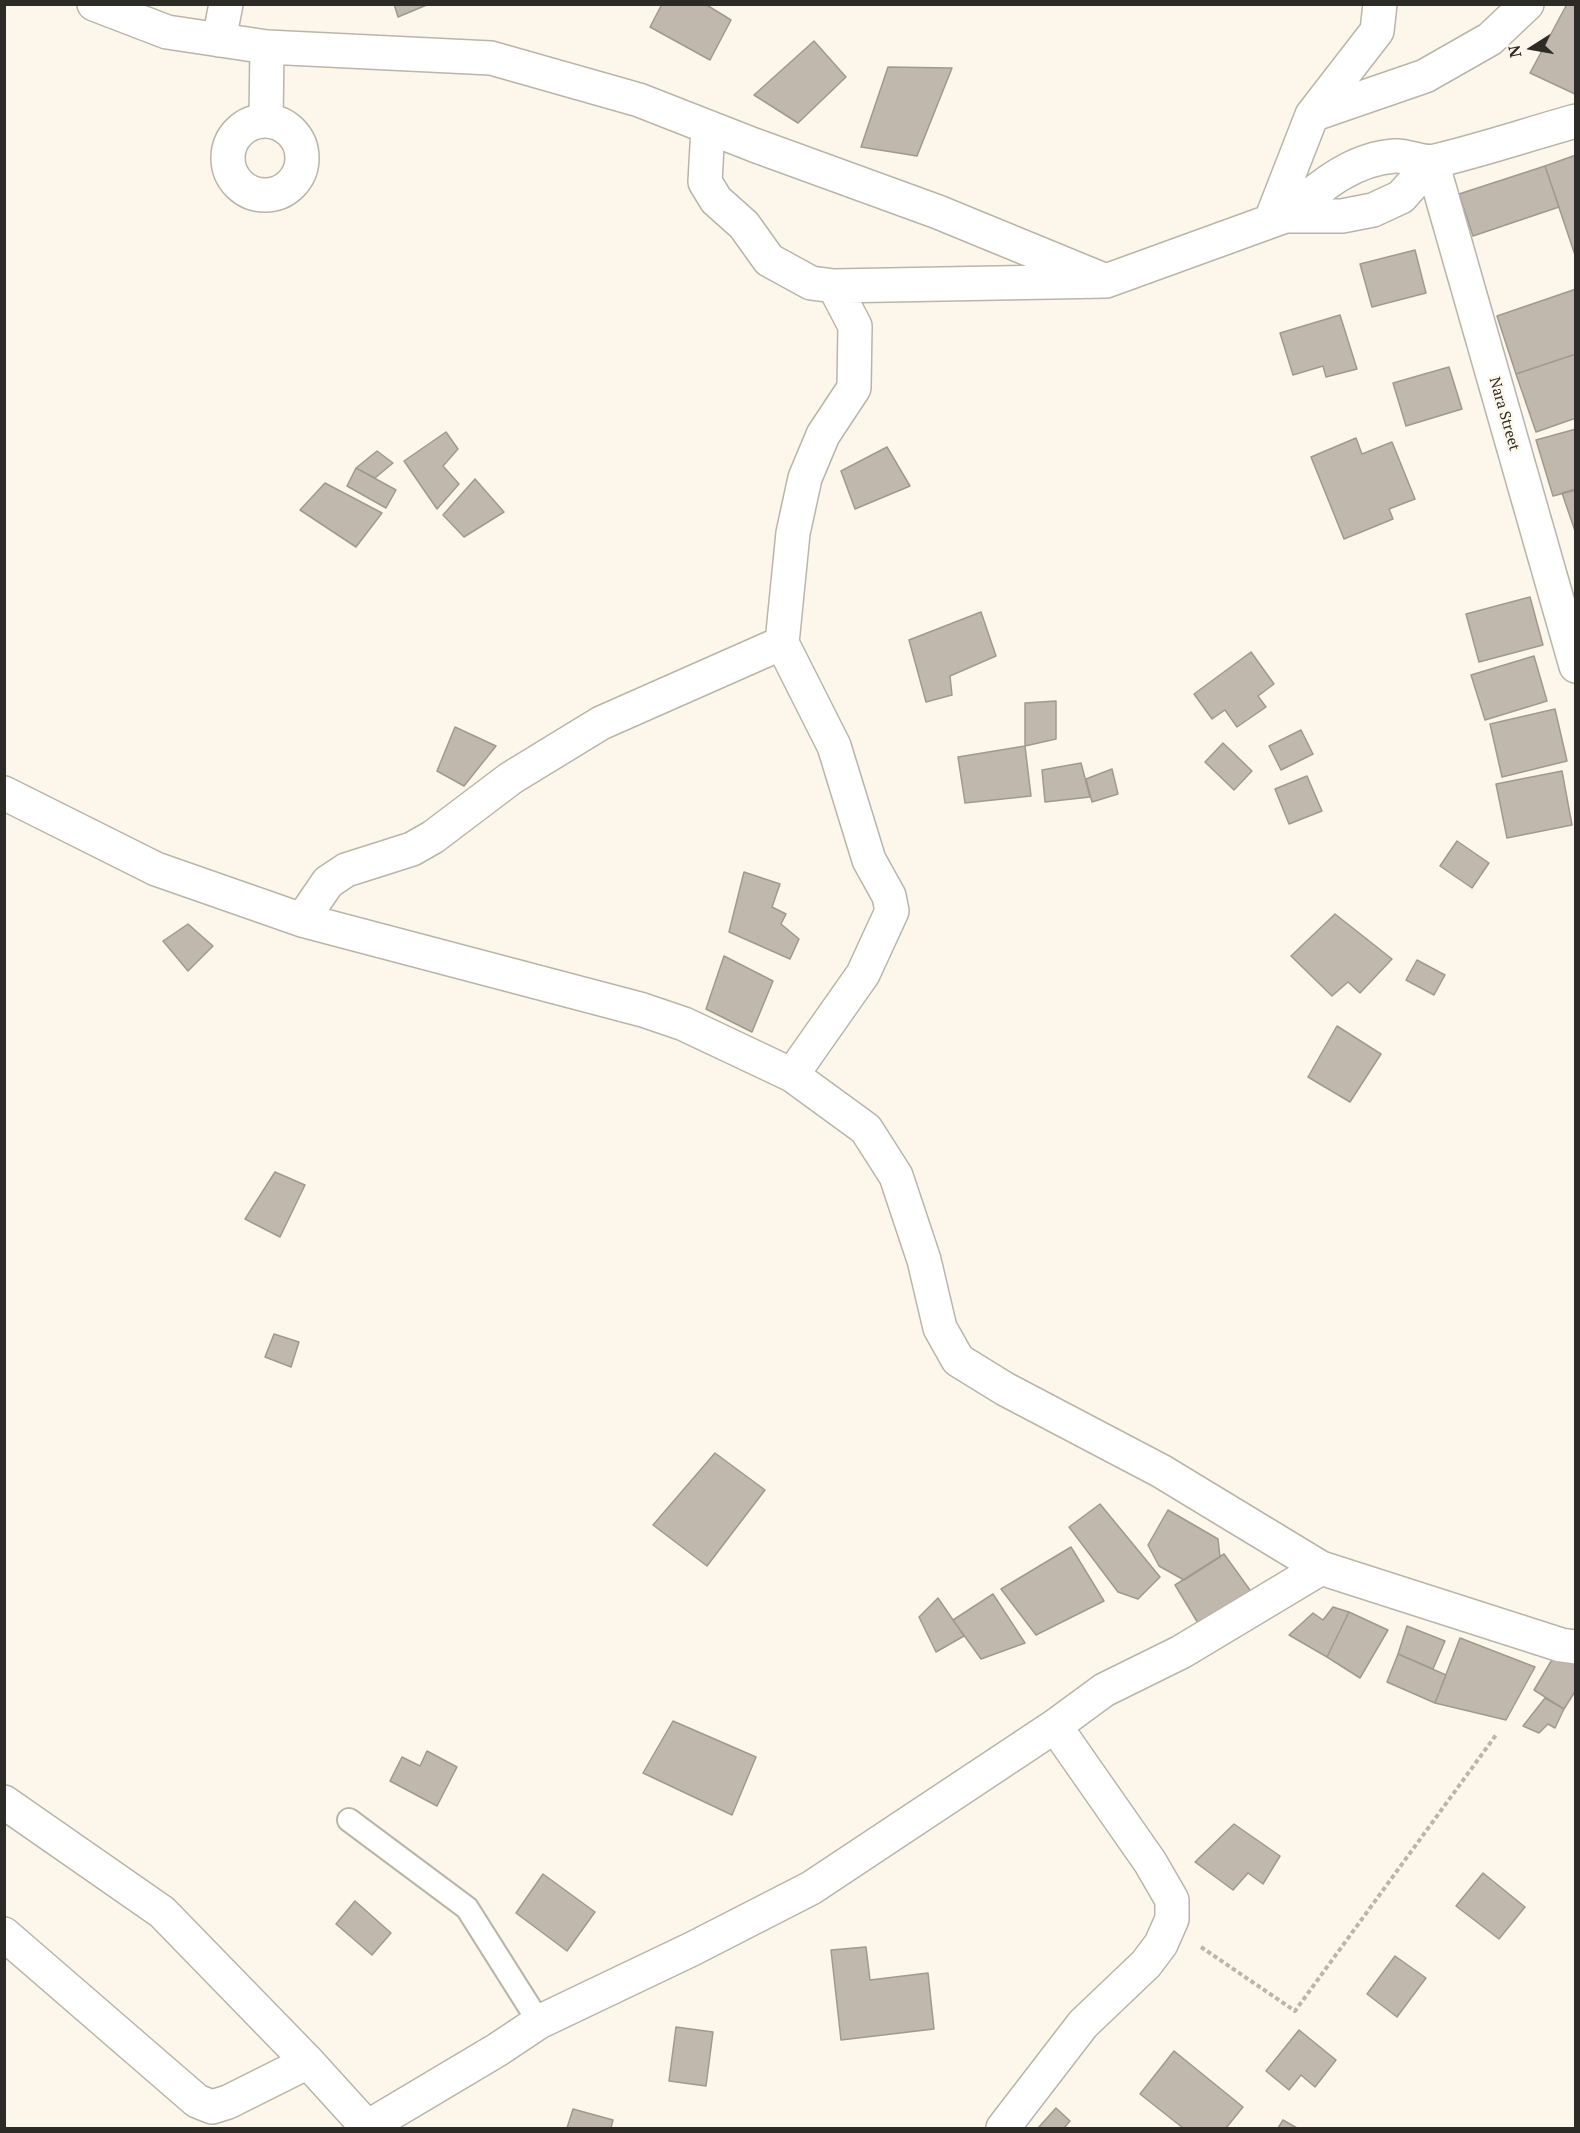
<!DOCTYPE html>
<html>
<head>
<meta charset="utf-8">
<style>
	body { margin:0 }
	#map { position:relative; width:1580px; height:2133px; overflow:hidden; background:#fcf7ea; font-family:"PT Serif",serif }
	canvas { display:block }
	.frame { position:absolute; inset:0; border:6px solid #2d2b26; pointer-events:none }
	.north { position:absolute; left:1502px; top:18px; width:60px; height:60px; -webkit-text-stroke:4px #fcf7ea; paint-order:stroke; rotate:259deg; font-size:16px; font-weight:700; line-height:24px; text-align:center; color:#2d2b26 }
	.north::after { content:''; display:block; margin:auto; width:21px; height:27px; background:#2d2b26; clip-path:polygon(50% 0,100% 100%,50% 72%,0 100%) }
</style>
</head>
<body>
<div id="map">
<canvas width="1580" height="2133"></canvas>
<div class="frame"></div>
<div class="north">N</div>
</div>
<script>
const ctx = document.querySelector('canvas').getContext('2d');
ctx.lineJoin = 'round';
function fillPath(path, color) { ctx.fillStyle = color; ctx.fill(path, 'evenodd'); }
function stroke(path, color, width, dash) { ctx.strokeStyle = color; ctx.lineWidth = width; ctx.lineCap = dash ? 'butt' : 'round'; ctx.setLineDash(dash || []); ctx.stroke(path); }
function write(font, color, halo, rows, align = 'center') {
  ctx.font = font + ' "PT Serif",serif'; ctx.lineWidth = 5; ctx.setLineDash([]); ctx.textBaseline = 'middle'; ctx.strokeStyle = halo; ctx.fillStyle = color; for (const [text, x, y, turn = 0] of rows) {
    ctx.save(); ctx.translate(x, y); ctx.rotate((+turn || 0) * Math.PI / 180); ctx.textAlign = isNaN(turn) ? turn : align; if (halo) ctx.strokeText(text, 0, 0); ctx.fillText(text, 0, 0); ctx.restore();
  }
}
const building = new Path2D(`
	M394,4H429L398,17Z
	M662,4H705L731,20L710,60L650,27Z
	M1567,4H1576L1575,94L1530,73Z
	M814,41L846,77L798,123L754,95Z
	M888,67L952,68L917,156L861,147Z
	M1576,155V258L1545,166Z
	M1545,166L1559,207L1473,236L1459,194Z
	M1415,250L1426,293L1372,307L1360,264Z
	M1576,289V354L1516,374L1497,316Z
	M1340,315L1357,369L1326,377L1323,366L1293,375L1280,333Z
	M1576,354V418L1536,432L1516,374Z
	M1449,367L1462,409L1406,426L1393,383Z
	M1576,429V490L1553,496L1536,440Z
	M446,432L458,449L443,466L459,484L437,509L404,461Z
	M1356,438L1362,454L1392,442L1415,499L1389,509L1393,519L1344,539L1311,457Z
	M887,447L910,486L855,509L841,471Z
	M377,451L393,463L375,478L356,468Z
	M356,468L396,490L386,508L347,486Z
	M475,479L504,512L464,537L443,515Z
	M325,483L382,513L356,547L300,510Z
	M1576,489V534L1562,493Z
	M1530,597L1543,645L1479,662L1466,614Z
	M981,612L996,656L950,676L952,695L926,702L909,640Z
	M1251,652L1274,684L1258,696L1266,707L1237,727L1225,710L1212,719L1194,694Z
	M1534,656L1547,701L1485,720L1471,675Z
	M1056,701V739L1025,746V703Z
	M1555,709L1567,761L1502,777L1490,724Z
	M455,727L496,746L464,786L437,771Z
	M1301,730L1313,754L1281,770L1269,746Z
	M1223,743L1252,771L1234,790L1205,762Z
	M1025,746L1031,796L965,803L958,757Z
	M1081,763L1090,797L1045,802L1042,770Z
	M1112,769L1118,794L1092,802L1086,779Z
	M1562,771L1572,825L1507,838L1496,784Z
	M1307,776L1322,811L1289,824L1275,789Z
	M1457,841L1489,863L1472,888L1440,866Z
	M744,872L780,884L772,907L786,914L781,924L799,939L790,959L729,932Z
	M1335,914L1392,959L1360,993L1348,982L1332,996L1291,956Z
	M188,924L213,946L188,971L163,941Z
	M724,956L773,981L752,1032L706,1009Z
	M1417,960L1445,975L1434,995L1406,980Z
	M1337,1026L1381,1054L1350,1102L1308,1077Z
	M275,1172L305,1185L280,1237L245,1219Z
	M274,1334L299,1342L291,1367L265,1357Z
	M715,1453L765,1490L707,1566L653,1525Z
	M1100,1504L1160,1577L1138,1599L1118,1592L1069,1527Z
	M1168,1510L1218,1539L1220,1557L1184,1580L1159,1566L1148,1545Z
	M1071,1547L1104,1601L1036,1635L1001,1589Z
	M1224,1554L1255,1597L1201,1628L1175,1585Z
	M993,1594L1025,1643L981,1659L953,1620Z
	M938,1598L964,1636L936,1652L919,1617Z
	M1333,1607L1349,1612L1327,1657L1289,1635L1313,1613L1323,1620Z
	M1349,1612L1388,1630L1360,1678L1327,1657Z
	M1407,1626L1445,1641L1433,1669L1398,1654Z
	M1460,1638L1535,1667L1506,1720L1435,1703Z
	M1556,1653L1576,1665V1690L1564,1709L1534,1690Z
	M1398,1654L1446,1675L1435,1703L1387,1682Z
	M1545,1698L1564,1709L1555,1728L1548,1724L1539,1733L1523,1726Z
	M673,1721L756,1757L732,1815L643,1773Z
	M427,1751L457,1767L437,1806L390,1781L402,1757L420,1766Z
	M1234,1824L1280,1856L1263,1884L1248,1873L1233,1890L1195,1862Z
	M1483,1873L1525,1907L1499,1939L1456,1906Z
	M543,1874L595,1912L567,1951L516,1913Z
	M355,1901L391,1933L372,1955L336,1924Z
	M866,1947L870,1980L928,1973L934,2029L841,2040L831,1950Z
	M1395,1956L1426,1978L1397,2017L1367,1994Z
	M676,2027L713,2032L706,2086L669,2081Z
	M1299,2030L1336,2060L1315,2087L1301,2075L1289,2090L1266,2071Z
	M1174,2051L1243,2107L1226,2128H1183L1140,2094Z
	M1056,2108L1070,2121L1064,2128H1038Z
	M573,2109L613,2120L611,2128H567Z
	M1283,2120L1297,2128H1278Z`);
fillPath(building, '#c0b8ac');
stroke(building, '#a1998e', 1.5);
const lane = new Path2D(`
	M349,1820L467,1908L539,2022`);
const street = new Path2D(`
	M94,4L167,32L267,47L491,58L639,100L754,145L938,212L1106,281
	M219,40L226,4
	M1312,115L1425,76L1490,39L1527,4
	M228 158a37 37 0 1 1 74 0a37 37 0 1 1-74 0Z
	M266,121L267,47
	M708,127L705,182L716,200L744,225L769,260L811,283L834,286L1106,281L1285,216H1342L1373,210L1401,197L1432,162
	M1432,162L1576,666
	M1285,216C1318,189 1350,159 1395,156C1408,155 1422,164 1435,161C1482,150 1529,134 1576,121
	M1271,220L1312,115L1377,31L1380,4
	M4,793L156,869L302,920L643,1010L684,1024L792,1075L866,1129L896,1176L924,1260L940,1328L958,1360L1005,1389L1161,1471L1321,1568L1561,1645L1576,1647
	M302,920L328,882L346,870L412,849L433,837L511,778L601,723L782,643
	M792,1075L863,974L892,911L889,896L869,860L834,746L782,643L793,533L805,478L823,435L854,388L855,326L834,286
	M4,1802L162,1912L308,2062L368,2128
	M4,1934L197,2101L212,2107L228,2102L308,2062
	M366,2128L497,2050L539,2022L692,1949L811,1888L1055,1726L1104,1690L1181,1652L1321,1568
	M1003,2128L1083,2024L1146,1964L1161,1944L1172,1919V1900L1150,1862L1055,1726`);
stroke(lane, '#b9b5a8', 26);
stroke(street, '#b9b5a8', 36);
stroke(new Path2D(`
	M1201,1947L1295,2011L1496,1735`), '#bab6ab', 4, [4.5, 3]);
stroke(lane, '#fff', 22);
stroke(street, '#fff', 33);
write('15px', '#2d2b26', '#fcf7ea', [
	["Nara Street",1504,414,74]
]);
</script>
</body>
</html>
